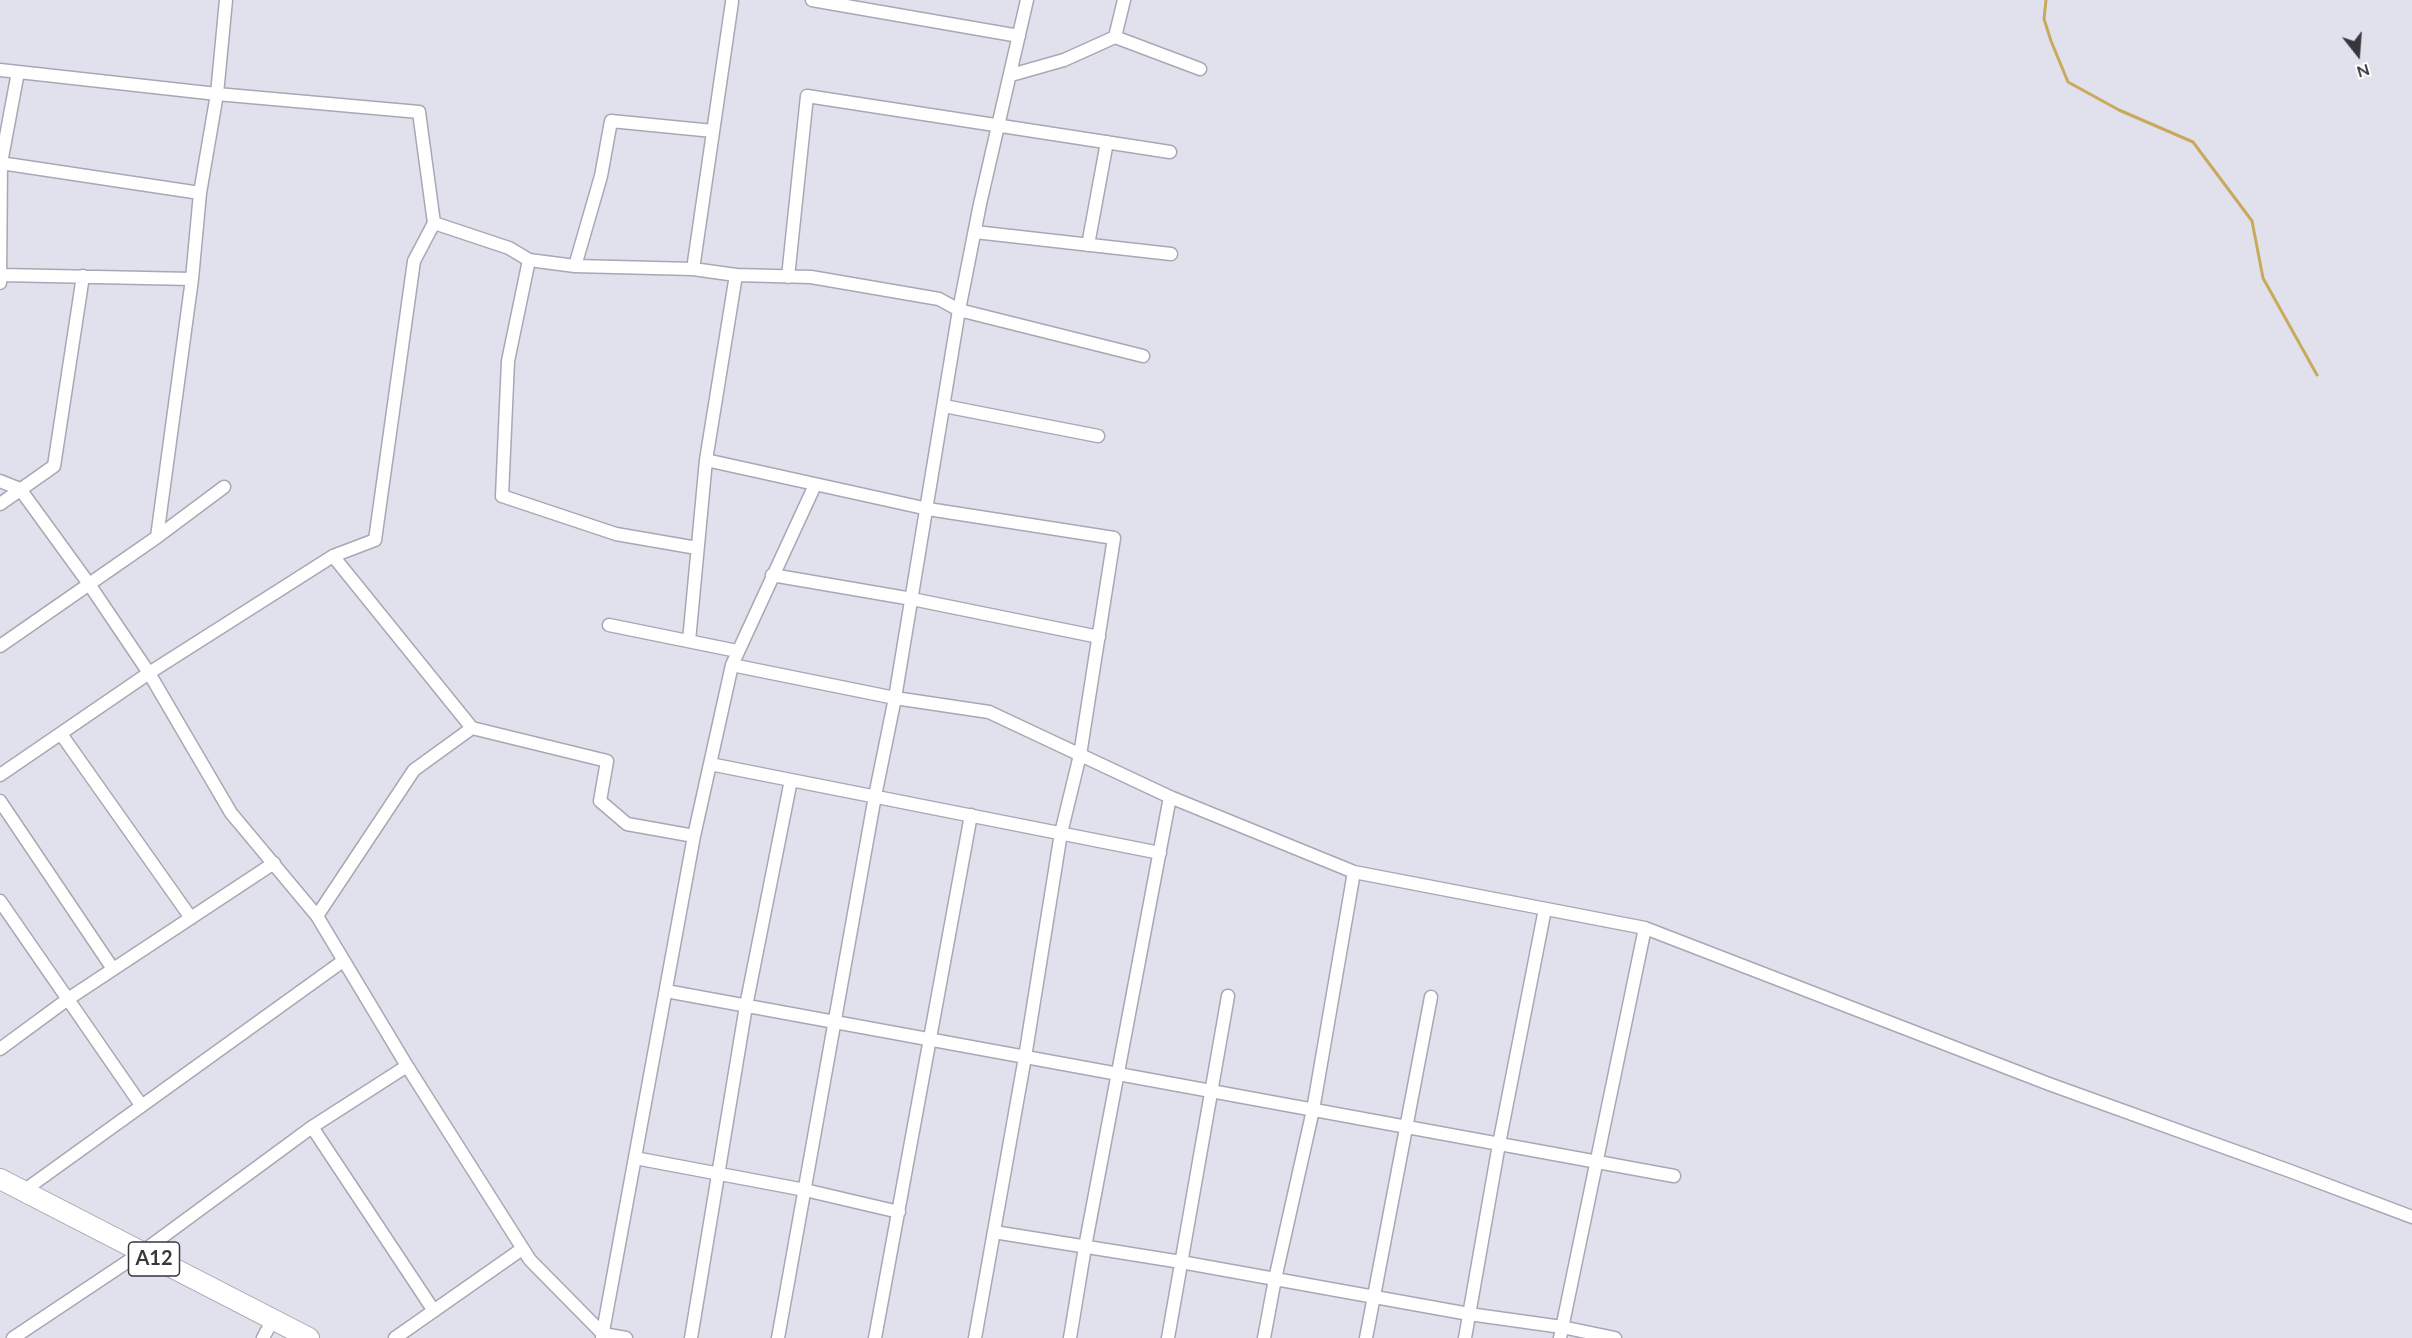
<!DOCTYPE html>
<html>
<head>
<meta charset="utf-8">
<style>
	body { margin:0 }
	#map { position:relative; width:2412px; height:1338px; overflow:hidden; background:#e0e1ed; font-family:Lato,sans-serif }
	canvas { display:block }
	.north { position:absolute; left:2328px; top:24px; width:60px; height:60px; -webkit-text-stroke:4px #fff; paint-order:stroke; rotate:163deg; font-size:16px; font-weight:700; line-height:24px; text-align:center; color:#36363b }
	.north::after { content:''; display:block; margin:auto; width:21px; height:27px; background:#36363b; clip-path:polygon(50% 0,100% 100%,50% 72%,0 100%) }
</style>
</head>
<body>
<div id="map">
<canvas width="2412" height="1338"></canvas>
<div class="north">N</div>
</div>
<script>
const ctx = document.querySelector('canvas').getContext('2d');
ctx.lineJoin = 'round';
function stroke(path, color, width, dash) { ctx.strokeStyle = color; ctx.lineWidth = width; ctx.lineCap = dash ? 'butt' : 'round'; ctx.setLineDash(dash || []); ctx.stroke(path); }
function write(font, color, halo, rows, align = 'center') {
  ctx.font = font + ' Lato,sans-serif'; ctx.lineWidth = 4.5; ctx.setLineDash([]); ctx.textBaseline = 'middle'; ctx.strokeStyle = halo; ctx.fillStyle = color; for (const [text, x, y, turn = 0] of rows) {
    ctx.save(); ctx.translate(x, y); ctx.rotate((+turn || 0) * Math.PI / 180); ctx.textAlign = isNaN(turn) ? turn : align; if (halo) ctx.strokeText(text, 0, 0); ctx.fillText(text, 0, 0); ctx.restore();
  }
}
stroke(new Path2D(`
	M2046,0L2044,19L2051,41L2068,82L2119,110L2193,142L2252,221L2263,278L2317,375`), '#c9a95c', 3);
const minor = new Path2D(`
	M812,0L1019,36
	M1115,37L1124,0
	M0,70L217,94L200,193L192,279L157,537
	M1011,75L1064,60L1115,37L1200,69
	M0,163L200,193
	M434,223L509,248L529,260L575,266L693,269L736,275L811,277L939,299L959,310L1143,356
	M975,232L1171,254
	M1088,245L1107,142
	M529,260L508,361L502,496L616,534L697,548
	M575,266L601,176L611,121L713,131
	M693,269L732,2
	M2,275L192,279
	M788,277L807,96L1170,152
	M0,283L1,163L18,72
	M944,406L1098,436
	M706,460L928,509L1114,538L1080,755L1061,833L1025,1057L975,1338
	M0,481L20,489L89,584L149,673L231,813L317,916L407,1066L530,1260L603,1334L626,1338
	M0,504L54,466L83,276
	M333,556L472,728
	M772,575L912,599L1099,637
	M609,625L737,651
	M689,641L706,460L736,275
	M0,646L157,537L224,487
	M732,665L895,698L989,712L1170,797L1354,872L1645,928L2049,1084L2290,1171L2412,1217
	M61,734L191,918
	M710,764L1160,853
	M0,775L149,673L333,556L375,540L414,261L434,223L419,112L217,94L226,0
	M0,801L113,969
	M0,901L141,1105
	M317,916L414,770L472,728L607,761L600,801L627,824L694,836
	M666,991L1674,1176
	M0,1049L68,999L274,863
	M312,1127L434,1311
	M635,1158L805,1190L899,1212
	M22,1192L343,961
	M994,1232L1181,1262L1469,1314L1562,1327L1615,1338
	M602,1337L694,836L732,665L815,485
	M13,1338L142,1252L312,1127L407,1066
	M263,1338L273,1319
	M395,1338L522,1249
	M691,1338L746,1006L791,780
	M778,1338L875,796L895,698L959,310L980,204L1027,0
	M875,1338L971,815
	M1070,1338L1085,1247L1170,797
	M1168,1338L1228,996
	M1264,1338L1275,1279L1313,1110L1354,872
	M1366,1338L1431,997
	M1465,1338L1499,1144L1545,909
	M1560,1338L1645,928`);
const primary = new Path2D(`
	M0,1179L309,1338`);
stroke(minor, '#a7a8b3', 15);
stroke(primary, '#a7a8b3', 22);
stroke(minor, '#fff', 12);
stroke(primary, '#fff', 20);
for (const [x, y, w] of [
	[154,1259,51]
]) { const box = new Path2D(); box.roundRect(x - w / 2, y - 17, w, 34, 4.5); ctx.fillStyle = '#fff'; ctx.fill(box); stroke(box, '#36363b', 1.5); }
write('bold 20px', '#36363b', null, [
	["A12",154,1259]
]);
</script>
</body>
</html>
